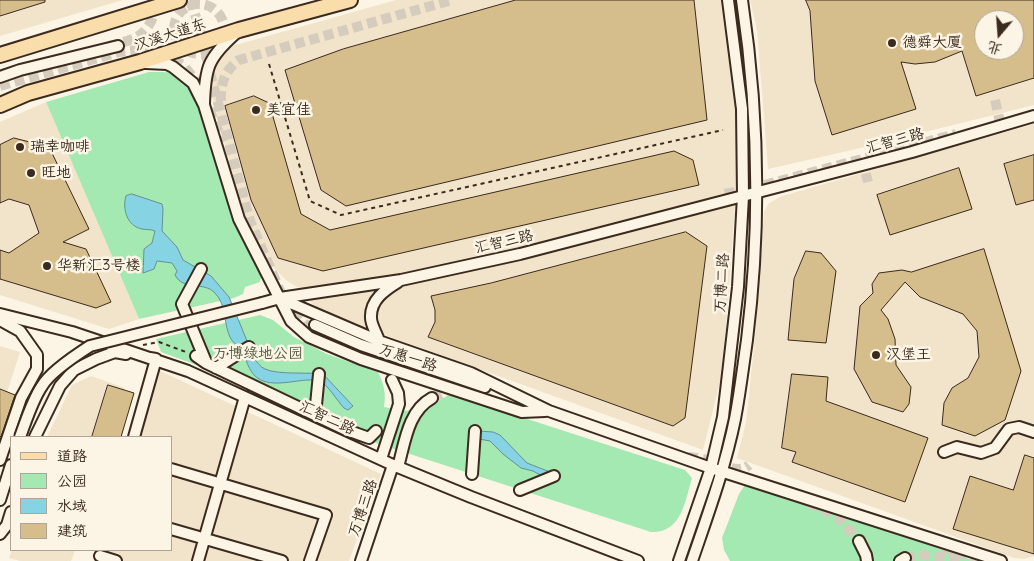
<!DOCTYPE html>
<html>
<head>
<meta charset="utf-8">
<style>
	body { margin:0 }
	#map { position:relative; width:1034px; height:561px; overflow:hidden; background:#fcf5e5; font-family:Delius,"LXGW WenKai TC",sans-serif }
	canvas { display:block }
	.legend { position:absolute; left:10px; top:436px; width:162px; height:115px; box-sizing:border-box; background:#fcf5e5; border:1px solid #afa495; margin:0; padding:6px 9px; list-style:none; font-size:15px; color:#3b2a1e }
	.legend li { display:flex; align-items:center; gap:10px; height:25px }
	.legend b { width:25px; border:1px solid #afa495 }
	.north { position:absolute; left:974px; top:10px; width:50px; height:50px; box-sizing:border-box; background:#fcf5e5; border:1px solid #afa495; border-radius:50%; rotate:198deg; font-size:14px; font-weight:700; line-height:20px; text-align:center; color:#3b2a1e }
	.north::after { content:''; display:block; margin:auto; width:18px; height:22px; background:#3b2a1e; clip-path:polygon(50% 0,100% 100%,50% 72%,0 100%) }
</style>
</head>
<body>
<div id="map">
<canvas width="1034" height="561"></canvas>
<ul class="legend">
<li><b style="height:6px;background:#f9deab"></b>道路</li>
<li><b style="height:14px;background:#a4e8b2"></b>公园</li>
<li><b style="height:14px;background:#86d4e3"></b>水域</li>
<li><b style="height:14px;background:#d6bd8c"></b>建筑</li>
</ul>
<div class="north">北</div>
</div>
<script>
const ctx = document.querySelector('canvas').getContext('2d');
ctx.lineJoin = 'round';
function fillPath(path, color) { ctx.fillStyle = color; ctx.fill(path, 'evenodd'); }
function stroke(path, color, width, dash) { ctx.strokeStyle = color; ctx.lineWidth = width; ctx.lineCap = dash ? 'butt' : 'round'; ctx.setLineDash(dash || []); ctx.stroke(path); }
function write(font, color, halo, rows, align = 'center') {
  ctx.font = font + ' Delius,"LXGW WenKai TC",sans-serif'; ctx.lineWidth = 5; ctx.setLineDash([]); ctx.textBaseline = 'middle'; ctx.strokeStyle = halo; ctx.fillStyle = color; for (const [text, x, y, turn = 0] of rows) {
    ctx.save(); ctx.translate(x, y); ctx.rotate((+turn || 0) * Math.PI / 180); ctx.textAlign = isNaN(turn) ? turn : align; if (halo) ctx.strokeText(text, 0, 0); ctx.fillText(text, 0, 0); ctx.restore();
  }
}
fillPath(new Path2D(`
	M0,0H123L0,36Z
	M396,0H723L736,81V193L723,370L703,450L382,334L315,307L299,288L287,281L260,254L246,225L209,84L215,65L232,46Z
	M750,0H1034V105L852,150L768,169L757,30ZM984,20H1014V50H984Z
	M46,102L139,319L109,329L0,295V122Z
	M1034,124V556L1024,559L1014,558L737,458L746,422L755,337L764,212L769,203L782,196Z
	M0,346L20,352L0,415Z
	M156,369L381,474L349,561H98L101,550H171V437H135Z
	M91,376L125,388L110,437H47L72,385Z
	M12,550H75L71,561H20L9,558Z`), '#f1e4ca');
fillPath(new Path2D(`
	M149,72C173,72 176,71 194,87L230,212L262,273L260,282L245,287L243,294L234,298L139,319L46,102Z
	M260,315L273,320L294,337L327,354L378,372C384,384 386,393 384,407L403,411L425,409L450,394L685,470L692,478C685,501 682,533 651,532L345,433L210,370L161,352L156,339Z
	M753,483L975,561H730L724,550L722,538L739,494L745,485Z`), '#a4e8b2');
const water = new Path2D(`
	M132,194L162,204L163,209L162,231L177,247L183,260L211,276L229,297L254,358C257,362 260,367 265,369C278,375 307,372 323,374L353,406L348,410L344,408C338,402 328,385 321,382C306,374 271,393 254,375C247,367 245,355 240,347C237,344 233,343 231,339C223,325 227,305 215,293C204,281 183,291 175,275L177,271L172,263L157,261L154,269L143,273L144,249L152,243L155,231C150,229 147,230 142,229C127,226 122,209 126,196Z
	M478,431L493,432L500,435L527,463L550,472L544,477L533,471L521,468L503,454L490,441L479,439Z`);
fillPath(water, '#86d4e3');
stroke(water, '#689094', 1);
const building = new Path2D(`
	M0,0H45V2L0,16Z
	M516,0H694L707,120L346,206L321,190L285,70L343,49Z
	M806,0H1034V78L976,96L962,51L935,62L915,64L901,62L916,109L832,135L815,81L810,11ZM984,20H1014V50H984Z
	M254,96L269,103L301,214L330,230L674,151L693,160L699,185L323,271L278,258L251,200L225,106Z
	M14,138L49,147L89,229L63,242L86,249L111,302L96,308L0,279V250L9,253L39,233L29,205L9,199L0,203V145Z
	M1034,155V200L1016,205L1004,164Z
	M959,168L972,209L890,235L877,195Z
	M686,232L707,246L685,418L673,426L428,337L435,322V310L431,296L491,283Z
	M984,249L1021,371L1005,420L975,436L942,425L944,403L952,388L968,378L979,357L977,331L963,314L920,297L905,282L881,310L888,319L895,339L896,365L911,387L909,404L903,412L872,402L854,369L860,306L873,293L872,284L879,273L902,270L911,272Z
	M806,251L821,253L836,271L826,343L788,340L794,279Z
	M792,374L828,377L826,401L928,438L905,502L792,462L796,452L782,448Z
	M108,385L134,393L121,437H92Z
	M0,389L15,395L1,437L0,436Z
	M1025,455L1034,458V554L953,529L970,476L1013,490Z`);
fillPath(building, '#d6bd8c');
stroke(building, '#3b2a1e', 1);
stroke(new Path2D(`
	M190,0L200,29L211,77L250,221L281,293L288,305L305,324L362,352L392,360
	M174 29a25 25 0 1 1 50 0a25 25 0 1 1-50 0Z
	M136,42L175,34
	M109,46C138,39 150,35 157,3
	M0,86L119,52L145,49L167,55L178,62L184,66L200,86
	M995,100L1000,122
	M221,101C220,85 225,69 239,60L452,0
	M209,109L223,142
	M862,159L868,182
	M756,180L757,187L956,134
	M725,194L757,187
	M432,398C448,391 461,383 478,386
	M688,457C694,458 701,458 708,460C720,463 738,475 749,465
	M809,503L838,517L859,541
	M943,547L982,561
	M905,558L922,555L959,558`), '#d5ccbd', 10, [10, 5]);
const minor = new Path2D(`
	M146,63L167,64L173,67L193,83L204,105L239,219L291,321L309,337L361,359L522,412L545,411
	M0,77L20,70L118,46
	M204,104C205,68 208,58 235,34
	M201,269L182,304L206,362
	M281,299L379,341L471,373L549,411L711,468L1001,561
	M262,303L280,298L401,280L520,254L912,152L1034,116
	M0,314L72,332L188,371L393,465L471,497L638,561
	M0,320L20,331L37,355V369L21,398L0,460
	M315,325L361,345L485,387
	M379,341C377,334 371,325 371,318C370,300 385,290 398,282
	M196,356L206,363L344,429L369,438L376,431
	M216,368L249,347
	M315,415L319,374
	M35,437L60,386L74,370L96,359L115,352L126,354
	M134,437L156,359L150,358
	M944,452L957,447L981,453L995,448L1009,429L1019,427L1034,432
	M381,459L399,404L398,393L392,380
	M398,467C405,442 408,411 432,398
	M171,469L326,515L310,561
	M472,474L475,431
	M520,490L554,476
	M0,500L11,465
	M171,529L282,561
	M0,534L7,525L11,512
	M859,541L866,555L867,561
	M100,556L116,561
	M198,561L245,397
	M361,561L393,465
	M679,561L711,468L723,417L738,287L743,196L742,109L728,0
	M692,561C708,514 725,468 735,419C740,393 743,367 747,340C761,227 759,113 742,0
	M900,561L905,558`);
const major = new Path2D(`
	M0,55L179,0
	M0,105L28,93L140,62L239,30L350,0`);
stroke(minor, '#3b2a1e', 14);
stroke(major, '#3b2a1e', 18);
stroke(new Path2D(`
	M269,64L310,201L341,215L723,130
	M143,345L159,342L186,352`), '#3b2a1e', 2, [4, 4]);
stroke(minor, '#fcf5e5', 10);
stroke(major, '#f9deab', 14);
const minorBridge = new Path2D(`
	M20,437C26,421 32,401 42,386C50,372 76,355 90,346L262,303`);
stroke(minorBridge, '#3b2a1e', 14, []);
stroke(minorBridge, '#fcf5e5', 10);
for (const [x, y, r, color] of [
	[892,43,5,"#3b2a1e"],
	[256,110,5,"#3b2a1e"],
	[20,147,5,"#3b2a1e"],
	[31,173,5,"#3b2a1e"],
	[47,266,5,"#3b2a1e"],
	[876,355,5,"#3b2a1e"]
]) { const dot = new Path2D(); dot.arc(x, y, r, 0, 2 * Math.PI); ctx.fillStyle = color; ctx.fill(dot); stroke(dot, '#fcf5e5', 2); }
write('15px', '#3b2a1e', '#fcf5e5', [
	["汉溪大道东",170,35,-18],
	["汇智三路",895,141,-15],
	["汇智三路",504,242,-13],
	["万博二路",722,283,-86],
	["万惠一路",408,358,18],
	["汇智二路",327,418,25],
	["万博三路",363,508,-71]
]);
write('15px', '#3b2a1e', '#fcf5e5', [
	["德舜大厦",902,43],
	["美宜佳",266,110],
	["瑞幸咖啡",30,147],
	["旺地",41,173],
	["华新汇3号楼",57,266],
	["汉堡王",886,355]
], 'left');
write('15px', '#555a43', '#fcf5e5', [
	["万博绿地公园",258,354]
]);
</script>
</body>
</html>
